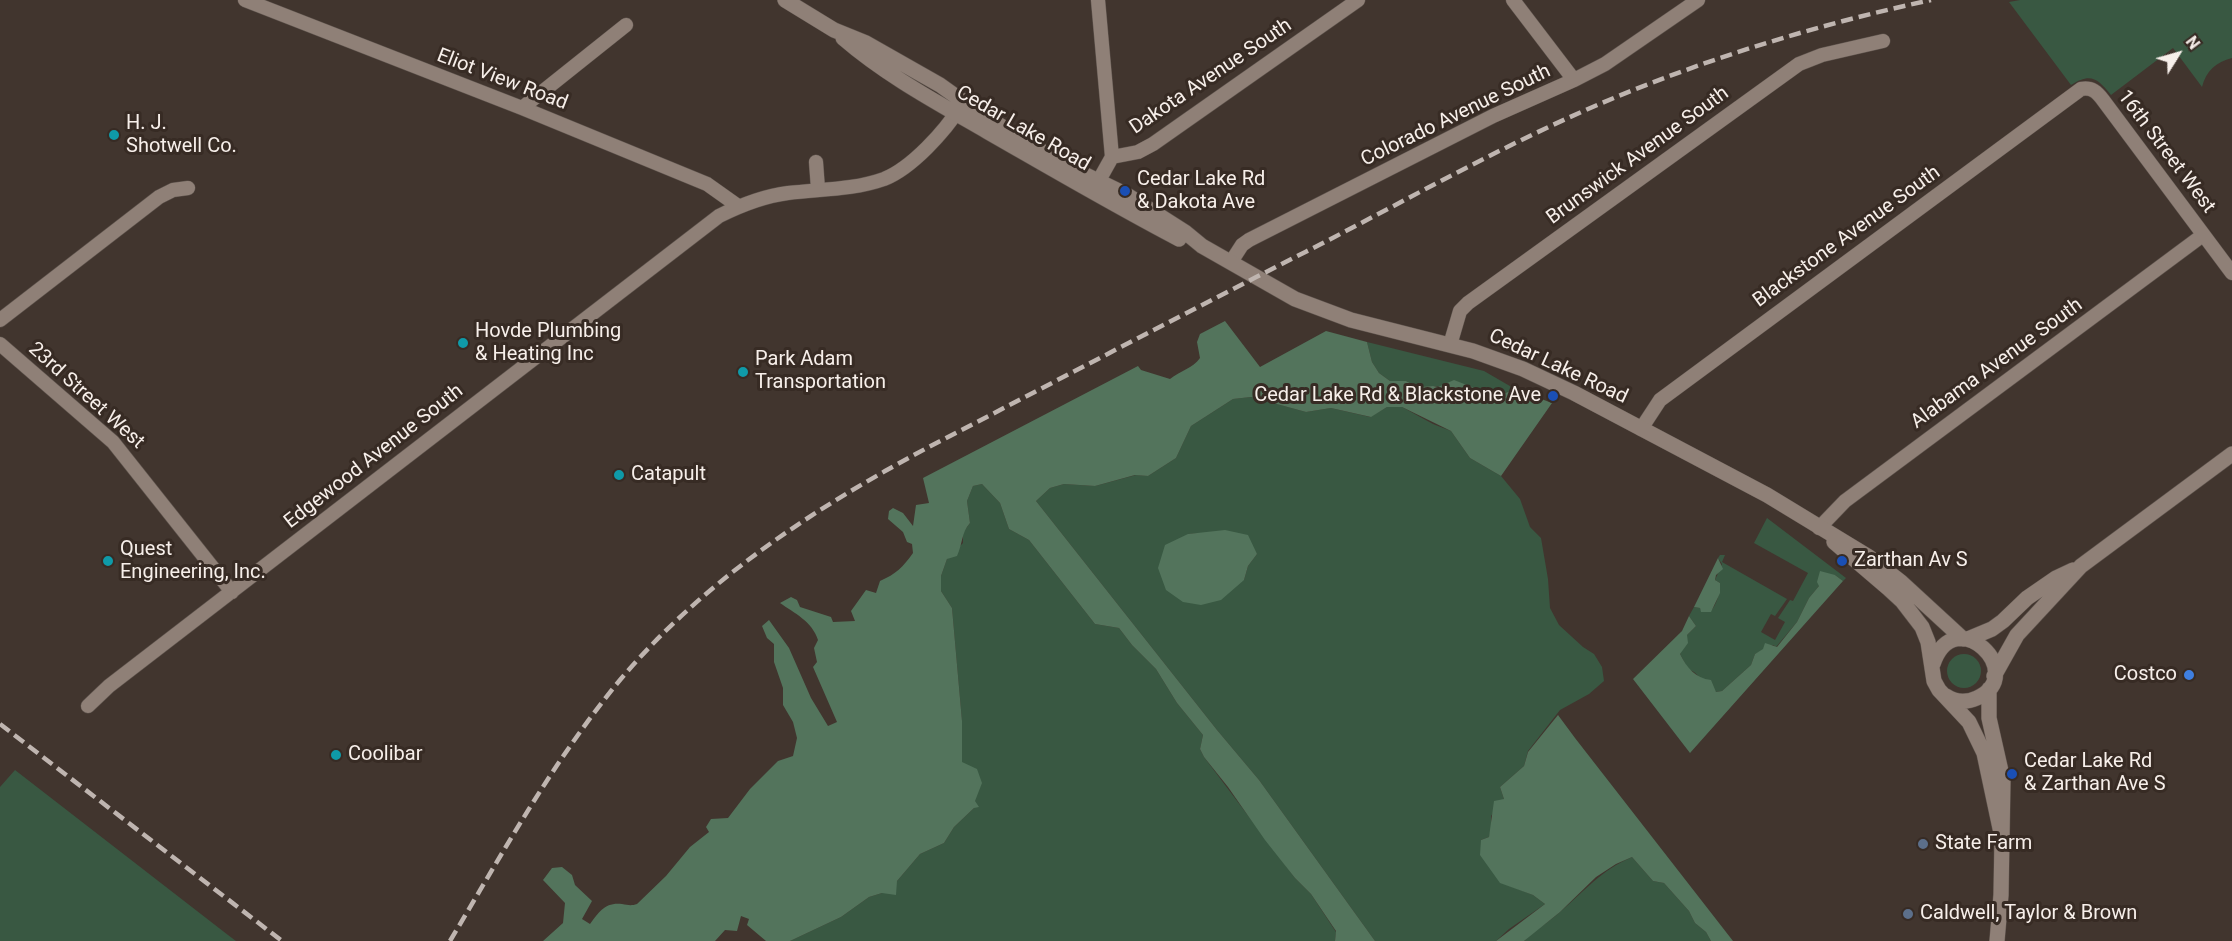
<!DOCTYPE html>
<html>
<head>
<meta charset="utf-8">
<style>
	body { margin:0 }
	#map { position:relative; width:2232px; height:941px; overflow:hidden; background:#41352e; font-family:Roboto,sans-serif }
	canvas { display:block }
	.north { position:absolute; left:2148px; top:24px; width:60px; height:60px; -webkit-text-stroke:4px #372b24; paint-order:stroke; rotate:53deg; font-size:16px; font-weight:700; line-height:24px; text-align:center; color:#f7efea }
	.north::after { content:''; display:block; margin:auto; width:21px; height:27px; background:#f7efea; clip-path:polygon(50% 0,100% 100%,50% 72%,0 100%) }
</style>
</head>
<body>
<div id="map">
<canvas width="2232" height="941"></canvas>
<div class="north">N</div>
</div>
<script>
const ctx = document.querySelector('canvas').getContext('2d');
ctx.lineJoin = 'round';
function fillPath(path, color) { ctx.fillStyle = color; ctx.fill(path, 'evenodd'); }
function stroke(path, color, width, dash) { ctx.strokeStyle = color; ctx.lineWidth = width; ctx.lineCap = dash ? 'butt' : 'round'; ctx.setLineDash(dash || []); ctx.stroke(path); }
function write(font, color, halo, rows, align = 'center') {
  ctx.font = font + ' Roboto,sans-serif'; ctx.lineWidth = 6; ctx.setLineDash([]); ctx.textBaseline = 'middle'; ctx.strokeStyle = halo; ctx.fillStyle = color; for (const [text, x, y, turn = 0] of rows) {
    ctx.save(); ctx.translate(x, y); ctx.rotate((+turn || 0) * Math.PI / 180); ctx.textAlign = isNaN(turn) ? turn : align; if (halo) ctx.strokeText(text, 0, 0); ctx.fillText(text, 0, 0); ctx.restore();
  }
}
fillPath(new Path2D(`
	M2020,0H2232V58C2216,62 2206,71 2202,87L2173,48L2111,95C2098,79 2091,72 2071,85L2009,2Z
	M1367,342L1484,371L1515,389L1503,394L1488,397L1477,389L1433,386L1418,387L1406,381H1390L1379,373L1372,362Z
	M1251,397L1306,412L1331,408L1370,417L1387,407H1402L1433,424L1451,431L1470,458L1501,476L1520,499L1530,527L1541,538L1548,579L1550,608L1559,625L1583,647L1594,654L1602,667L1604,681L1589,694L1560,710L1528,751L1524,766L1500,787L1504,799L1491,816V829L1489,837L1481,840L1500,882L1533,895L1545,904L1509,929L1496,941H1375L1259,780L1217,730L1036,501L1050,488L1064,484L1095,486L1136,475L1148,476L1176,458L1191,426L1233,399ZM1204,533L1257,554L1248,566L1244,580L1188,534Z
	M982,484L1000,503L1009,529L1029,540L1095,624L1119,628L1132,645L1156,669L1177,703L1203,735L1200,749L1204,757L1295,878L1311,894L1336,932L1335,941H790L841,917L869,897L882,893L897,881L920,854L944,843L954,827L974,808L975,801L962,763V721L952,608L941,591V576L947,559L963,543V532L970,523L967,501L973,486Z
	M1767,518L1846,578L1843,581L1835,575L1819,586L1809,598L1797,622L1776,647L1773,645L1755,654L1751,665L1722,691L1716,692L1694,672L1688,669L1680,654L1687,635L1696,626L1689,616L1694,607L1700,608L1702,612H1710C1717,605 1720,592 1720,583L1715,580L1722,564L1718,558L1720,555H1725L1722,562L1787,599L1775,616L1771,614L1761,632L1775,640L1785,622L1778,618L1790,600L1793,601L1808,573L1754,543Z
	M1947 671a17 17 0 1 1 34 0a17 17 0 1 1-34 0Z
	M15,770L228,935L236,941H0V787Z
	M1632,857L1653,881L1664,883L1689,911L1695,923L1706,932L1711,941H1524C1535,930 1549,922 1561,911C1587,889 1600,871 1632,857Z`), '#395842');
fillPath(new Path2D(`
	M1225,321L1260,367L1326,331L1367,342L1372,362L1379,373L1390,381H1406L1418,387L1433,386L1438,387L1454,380L1477,389L1488,397L1503,394L1515,389L1552,403L1501,476L1470,458L1451,431L1402,407H1387L1371,417L1331,408L1306,412L1251,397L1233,399L1191,426L1176,458L1148,476L1135,475L1095,486L1064,484L1050,488L1036,501L1217,730L1259,780L1375,941H1335L1336,931L1311,894L1295,878L1265,840L1228,787L1204,757L1200,749L1203,735L1177,703L1156,669L1132,645L1119,628L1095,624L1029,540L1009,529L1000,503L982,484L973,486L967,501L970,523C961,533 963,543 957,556L947,559L941,576V591L952,608L962,721V762L977,769L982,783L975,801L979,807L974,808L954,827L944,843L920,854L897,881L896,895L882,893L869,897L841,917L790,941H766L747,925L749,919L741,916L737,931L725,930L715,941H543L563,923L565,903L543,880L552,868L562,867L572,875L575,885L592,901L582,919L590,924C599,912 605,902 622,904C628,905 631,906 637,904L666,876L690,847L709,832L706,827L711,819L728,818L750,789L778,761L793,756L797,738L793,722L783,705V688L774,662V644L767,638L762,626L769,620L789,648L811,698L828,726L837,722L813,667L817,662L814,648L818,640C812,621 794,613 780,603L791,597L797,600L800,607L831,617L833,622L855,621L851,611L866,590L876,593L880,581C896,574 903,567 913,553L912,544L907,542L903,532L888,519L889,511L893,508L903,513L913,526L916,505L929,503L923,478L1138,366L1141,370L1170,379C1180,371 1193,368 1200,358L1197,342L1200,334Z
	M1225,530L1248,535L1257,554L1248,566L1244,580L1221,600L1201,605L1183,602L1166,590L1158,568L1165,545L1188,534Z
	M1718,558L1723,569L1716,575L1715,580L1720,583V593L1711,612H1701L1700,608L1694,607Z
	M1820,571L1835,575L1843,581L1690,753L1633,679L1682,631L1689,616L1696,626L1687,635L1688,643L1680,654C1687,668 1695,678 1711,680L1716,692L1722,691L1751,665L1755,654L1763,649L1765,643L1777,647L1797,622L1809,598L1819,586L1817,582Z
	M1558,715L1575,738L1733,941H1711L1706,932L1695,923L1689,911L1664,883L1653,881L1632,857L1616,864L1596,877L1560,912L1524,941H1496L1545,904L1533,895L1500,883L1480,855L1481,840L1489,837L1494,801L1504,799L1500,787L1524,766L1528,752Z`), '#53745c');
const minor = new Path2D(`
	M245,0L522,108L707,184L738,206
	M1513,0L1574,80
	M522,108L626,25
	M1112,157L1138,152L1153,144L1358,0
	M816,162L818,189
	M1093,191L1112,157L1098,0
	M1231,262L1242,245L1249,240L1493,116L1574,80L1605,64L1698,0
	M0,320L159,197L173,190L188,188
	M0,344L113,442L232,592
	M1450,345L1460,311L1468,303L1799,64L1822,55L1883,41
	M1641,429L1660,400L2081,89C2092,87 2097,92 2103,100L2232,273
	M1819,528L1845,501L2203,235
	M88,706L109,686L719,216C741,205 764,196 788,193C821,189 853,190 884,179C912,168 945,131 961,106`);
const tertiary = new Path2D(`
	M785,0L834,30L866,43L940,85L975,110L1059,162L1127,195L1185,232L1202,246L1295,299L1351,320L1473,351L1523,369L1574,393L1767,495L1869,557L1901,582L1963,639
	M843,38C887,76 938,103 988,132C1051,168 1114,205 1179,239
	M1834,542L1889,589L1902,601L1922,627L1928,642L1934,681L1939,690L1969,722L1984,753L2001,833
	M1968,639L1992,629L2003,621L2027,598L2056,578L2073,570
	M1933,664C1955,600 2030,674 1977,698C1966,703 1955,702 1946,696
	M1994,676L2017,635L2081,566L2232,454
	M1989,689V718L2003,780L2001,895L1997,941`);
stroke(minor, '#5e534d', 15);
stroke(tertiary, '#5e534d', 16);
stroke(minor, '#8f8077', 14);
stroke(tertiary, '#8f8077', 15);
stroke(new Path2D(`
	M0,724L282,941
	M450,941C502,854 551,765 615,686C700,583 811,510 927,448C1058,380 1189,311 1321,244C1410,198 1497,149 1588,109C1698,61 1815,25 1931,0`), '#bfb5b0', 4.5, [12, 6]);
for (const [x, y, r, color] of [
	[114,135,6,"#0f9aa8"],
	[1125,191,6,"#1a4fb4"],
	[463,343,6,"#0f9aa8"],
	[743,372,6,"#0f9aa8"],
	[1553,396,6,"#1a4fb4"],
	[619,475,6,"#0f9aa8"],
	[108,561,6,"#0f9aa8"],
	[1842,561,6,"#1a4fb4"],
	[2189,675,6,"#3f7fe0"],
	[336,755,6,"#0f9aa8"],
	[2012,774,6,"#1a4fb4"],
	[1923,844,6,"#5c6f8a"],
	[1908,914,6,"#5c6f8a"]
]) { const dot = new Path2D(); dot.arc(x, y, r, 0, 2 * Math.PI); ctx.fillStyle = color; ctx.fill(dot); stroke(dot, '#372b24', 2); }
write('20px', '#f7efea', '#372b24', [
	["Dakota Avenue South",1211,77,-34],
	["Eliot View Road",502,80,21],
	["Colorado Avenue South",1456,116,-26],
	["Cedar Lake Road",1023,129,30],
	["16th Street West",2166,152,53],
	["Brunswick Avenue South",1638,156,-36],
	["Blackstone Avenue South",1847,237,-36],
	["Alabama Avenue South",1997,364,-36],
	["Cedar Lake Road",1558,367,25],
	["23rd Street West",86,396,42],
	["Edgewood Avenue South",374,457,-38]
]);
write('20px', '#f7efea', '#372b24', [
	["H. J.",126,124],
	["Shotwell Co.",126,147],
	["Cedar Lake Rd",1137,180],
	["& Dakota Ave",1137,203],
	["Hovde Plumbing",475,332],
	["& Heating Inc",475,355],
	["Park Adam",755,360],
	["Transportation",755,383],
	["Cedar Lake Rd & Blackstone Ave",1541,396,"right"],
	["Catapult",631,475],
	["Quest",120,550],
	["Engineering, Inc.",120,573],
	["Zarthan Av S",1854,561],
	["Costco",2177,675,"right"],
	["Coolibar",348,755],
	["Cedar Lake Rd",2024,762],
	["& Zarthan Ave S",2024,785],
	["State Farm",1935,844],
	["Caldwell, Taylor & Brown",1920,914]
], 'left');
</script>
</body>
</html>
